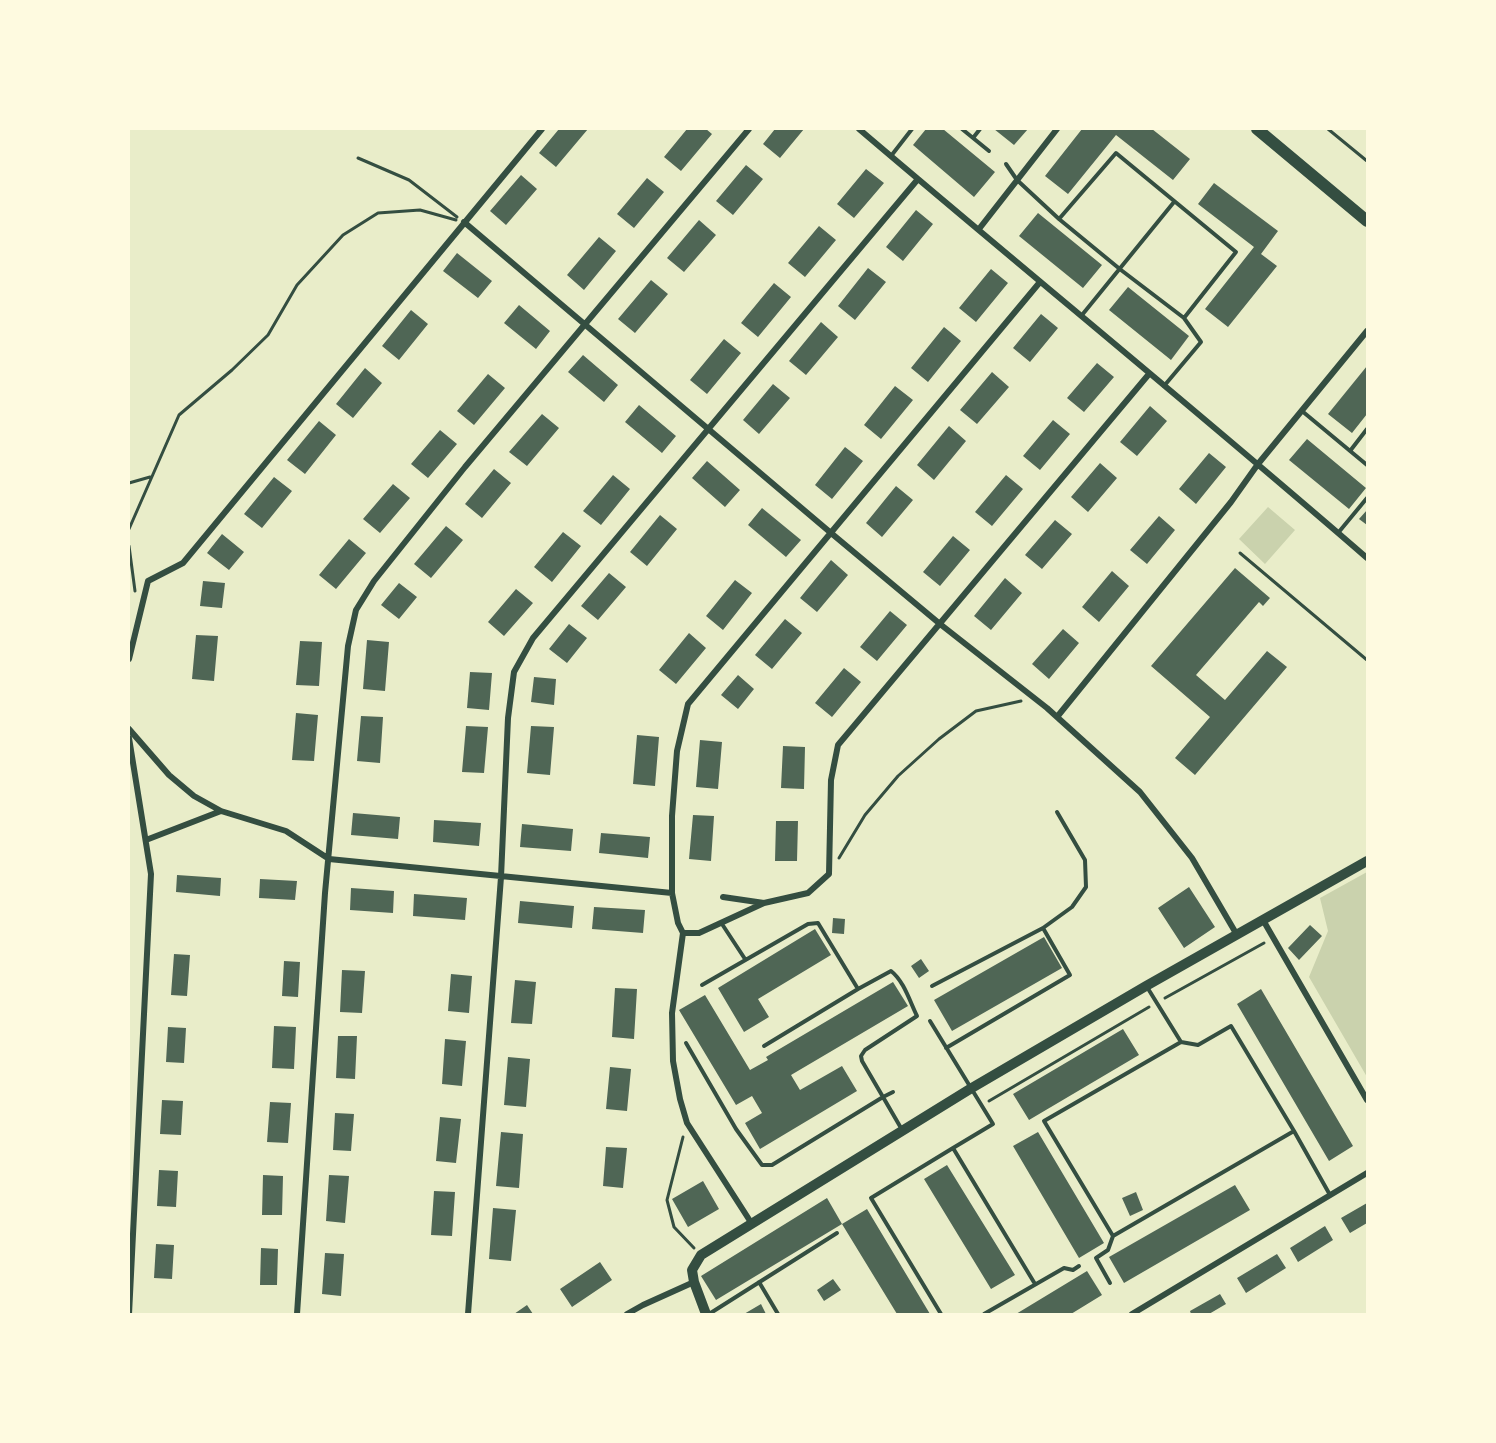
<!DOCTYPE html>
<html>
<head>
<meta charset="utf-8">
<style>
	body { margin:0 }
	#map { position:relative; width:1496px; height:1443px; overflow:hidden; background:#e9edc9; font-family:"DM Sans",sans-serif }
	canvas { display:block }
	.frame { position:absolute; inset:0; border:130px solid #fefae0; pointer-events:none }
</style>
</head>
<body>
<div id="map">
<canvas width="1496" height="1443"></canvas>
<div class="frame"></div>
</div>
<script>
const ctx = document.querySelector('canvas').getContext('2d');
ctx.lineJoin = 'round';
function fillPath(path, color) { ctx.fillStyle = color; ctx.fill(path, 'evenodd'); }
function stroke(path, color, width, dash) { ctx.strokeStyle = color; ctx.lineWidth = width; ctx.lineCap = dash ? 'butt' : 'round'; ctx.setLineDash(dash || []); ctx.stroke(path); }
fillPath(new Path2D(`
	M1268,507L1295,530L1265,564L1239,539Z
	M1367,872V1077L1309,977L1328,931L1320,898Z`), '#cad2ad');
fillPath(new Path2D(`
	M559,129H588L556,167L539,153Z
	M687,129H706L712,134L681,171L664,157Z
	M775,129H804L780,158L763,144Z
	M926,129H943L995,172L974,197L913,145Z
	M994,129H1028L1014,145Z
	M1082,129H1152L1190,159L1173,180L1116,135L1068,194L1045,176Z
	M746,165L763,179L733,215L716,201Z
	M866,169L884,183L854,218L837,204Z
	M521,175L537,189L506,225L490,211Z
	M647,178L664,192L634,228L617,214Z
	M1214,183L1278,231L1261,254L1277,266L1228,327L1205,309L1254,247L1198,204Z
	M916,210L933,224L903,261L886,247Z
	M1038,213L1102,265L1083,288L1019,236Z
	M699,220L716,235L684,272L667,258Z
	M819,226L836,240L805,277L788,263Z
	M599,237L616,251L584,290L567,275Z
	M457,253L492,281L478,298L443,271Z
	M868,268L886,282L855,320L838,306Z
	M991,269L1008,283L976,322L959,308Z
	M651,280L668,294L635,333L618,319Z
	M774,283L791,297L758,337L741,323Z
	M1128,287L1189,336L1171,360L1109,310Z
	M519,305L550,331L536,349L504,323Z
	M411,310L428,324L399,360L382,346Z
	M1041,314L1058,328L1030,362L1013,348Z
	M821,322L838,337L806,375L789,361Z
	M944,327L961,341L928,382L911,368Z
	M724,339L741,353L707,394L690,380Z
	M583,355L618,385L604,402L568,372Z
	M1097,363L1114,377L1084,412L1067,398Z
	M1367,366V414L1352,433L1328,414Z
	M365,368L382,383L353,418L336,404Z
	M992,372L1009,387L977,424L960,410Z
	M488,374L505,388L474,425L457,411Z
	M773,384L790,398L759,434L743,420Z
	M895,386L913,400L881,439L864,425Z
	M639,405L676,436L662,453L625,422Z
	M1150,406L1167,421L1137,456L1120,442Z
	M542,414L559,428L527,466L509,452Z
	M1053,420L1070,434L1040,470L1023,456Z
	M319,421L336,435L305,474L287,460Z
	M949,426L966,441L934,480L917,465Z
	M440,430L457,444L428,478L411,464Z
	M1307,439L1366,488L1349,509L1289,460Z
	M845,447L863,461L832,499L815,485Z
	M1209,453L1226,467L1196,504L1179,489Z
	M707,461L740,490L725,507L692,478Z
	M1100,463L1117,478L1088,512L1071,497Z
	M494,469L511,483L482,518L465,504Z
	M613,475L630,489L601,525L583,511Z
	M1006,475L1023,489L992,526L975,512Z
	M274,477L292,491L262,528L244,514Z
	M393,484L410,498L380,533L363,519Z
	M896,486L913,500L882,537L866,523Z
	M762,508L801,540L786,557L748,525Z
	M1367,510V525L1359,519Z
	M660,515L677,529L647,566L630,552Z
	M1159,516L1175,530L1147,564L1130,550Z
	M1055,520L1072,534L1042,569L1025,555Z
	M446,526L463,540L431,578L414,564Z
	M563,532L581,546L552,582L534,567Z
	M222,534L244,552L229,570L207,553Z
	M953,536L970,550L940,586L923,572Z
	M349,539L366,553L336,589L319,575Z
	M831,560L848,575L817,612L800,598Z
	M1235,568L1270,598L1263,606L1259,602L1196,675L1225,700L1267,651L1287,667L1195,775L1175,758L1210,717L1151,666Z
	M1112,571L1129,586L1099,622L1082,607Z
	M609,573L626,587L598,620L581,606Z
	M1005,578L1022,593L991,630L974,616Z
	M735,580L752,593L723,630L706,616Z
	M203,581L225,583L222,608L200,606Z
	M399,583L417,597L399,619L381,605Z
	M516,589L533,603L504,636L488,622Z
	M890,611L907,625L877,661L860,647Z
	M785,619L802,633L772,669L755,655Z
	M569,624L587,638L567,663L549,649Z
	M1063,629L1079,643L1049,679L1032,664Z
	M689,633L706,648L676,684L659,670Z
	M196,635L218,636L214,681L192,679Z
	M367,640L389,642L385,691L363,689Z
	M300,641L322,642L319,686L296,685Z
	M844,668L861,682L832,717L815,703Z
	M470,672L492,673L489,710L467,708Z
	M738,675L754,689L738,709L721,695Z
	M534,677L556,679L554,705L531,702Z
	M296,713L318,715L314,761L292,760Z
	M361,716L383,717L380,763L357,761Z
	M466,726L488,727L484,773L462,772Z
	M531,726L554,727L550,775L527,773Z
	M637,735L659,737L655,786L633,784Z
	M700,740L722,742L718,789L696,787Z
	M783,746L805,747L804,789L781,788Z
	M353,813L400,817L398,839L351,835Z
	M693,815L714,816L711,861L689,859Z
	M434,820L481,823L479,846L433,842Z
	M776,821H798L797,861H775Z
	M522,824L573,829L571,851L520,847Z
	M601,833L650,837L648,858L599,853Z
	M177,875L221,878L220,896L176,892Z
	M260,879L297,881L295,900L259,898Z
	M1189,887L1215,927L1184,948L1158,908Z
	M351,888L394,891L393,913L350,910Z
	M414,894L467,898L465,920L413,916Z
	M520,901L574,906L572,928L518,923Z
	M594,907L645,910L643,933L592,929Z
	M833,918L845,919L844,934L832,933Z
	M1310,925L1322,936L1299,960L1288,948Z
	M815,929L831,955L758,999L769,1017L744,1032L718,988Z
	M1044,937L1062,968L952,1031L934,1000Z
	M174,954L190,955L187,996L171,995Z
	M921,959L929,971L919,978L911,966Z
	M284,961L300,962L298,997L282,996Z
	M342,970L365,971L362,1013L340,1012Z
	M451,974L472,976L469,1013L448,1011Z
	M515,980L536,982L532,1024L511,1023Z
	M893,982L908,1006L791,1075L800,1090L842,1066L857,1091L760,1149L745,1123L762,1113L752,1096L736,1105L679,1010L705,995L750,1070L768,1060L766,1057L771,1054Z
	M615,988L637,989L634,1039L612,1037Z
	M1261,989L1353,1146L1329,1161L1237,1004Z
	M274,1026L296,1027L294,1069L272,1068Z
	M168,1027L186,1028L184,1063L166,1062Z
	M1123,1029L1139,1055L1029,1120L1013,1094Z
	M338,1036H357L355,1079L336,1078Z
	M445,1039L466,1041L462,1086L442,1084Z
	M508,1057L530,1059L526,1107L504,1105Z
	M610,1067L631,1069L627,1111L606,1109Z
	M162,1100L183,1101L181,1135L160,1134Z
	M270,1102L291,1103L288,1143L267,1142Z
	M335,1113L354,1114L351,1151L333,1150Z
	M440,1117L461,1119L456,1163L436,1161Z
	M501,1132L523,1134L519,1188L496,1186Z
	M1038,1132L1104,1243L1079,1258L1013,1146Z
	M606,1147L627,1148L623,1188L603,1186Z
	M947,1165L1015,1275L991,1289L924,1179Z
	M159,1170L178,1171L176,1207L157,1206Z
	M263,1175L283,1176L282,1215H262Z
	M329,1175L349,1176L345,1223L326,1221Z
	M703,1181L719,1209L688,1227L672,1199Z
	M1235,1185L1250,1210L1124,1283L1109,1257Z
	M434,1191L455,1192L452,1236L431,1235Z
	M1136,1192L1143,1210L1130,1216L1122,1198Z
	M827,1198L842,1224L867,1209L930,1314H897L842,1224L716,1300L701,1276Z
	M1367,1203V1223L1350,1233L1341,1218Z
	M493,1208L516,1210L511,1261L489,1259Z
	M1325,1226L1333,1240L1298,1262L1290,1248Z
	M156,1244L174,1245L172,1279L154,1278Z
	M261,1248L278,1249L277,1285H260Z
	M325,1253L344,1254L341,1296L322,1294Z
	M1277,1254L1286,1268L1246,1293L1237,1278Z
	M600,1262L612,1280L572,1307L560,1289Z
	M1087,1271L1102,1295L1071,1314H1016Z
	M833,1279L841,1290L824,1301L817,1290Z
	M1220,1294L1226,1304L1209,1314H1191L1190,1311Z
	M761,1304L766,1314H744Z
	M527,1305L533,1314H514Z`), '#4f6655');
stroke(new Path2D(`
	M1328,129L1367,161
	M358,158L409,180L457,217
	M129,483L150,477
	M129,529L179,415L232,370L268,335L297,285L343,235L378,213L420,210L456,220
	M129,546L135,591
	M1240,553L1367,660
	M839,858L865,815L898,776L939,739L976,711L1021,701
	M1165,998L1264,943
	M989,1101L1149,1007
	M683,1137L667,1200L674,1227L694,1248`), '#344e41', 3);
stroke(new Path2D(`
	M962,129L989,151
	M973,138L980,129
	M1116,153L1236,252L1184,318L1121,270L1059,219Z
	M891,156L912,129
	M1006,164L1017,180L1059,219
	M1082,315L1174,202
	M1164,386L1201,342L1184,318
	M1302,411L1367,465
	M1350,451L1367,429
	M1338,533L1367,498
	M722,924L745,959
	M1043,928L1072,907L1086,887L1085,860L1057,812
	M702,985L808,924L818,923L858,989L891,971C904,981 910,1002 917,1016L865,1050L861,1056L862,1061L883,1097L893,1092
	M932,986L1043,928L1070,975L946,1048
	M1147,987L1181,1042L1044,1121L1113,1236L1294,1131L1330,1195
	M930,1021L993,1124L953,1148L1035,1284
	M1181,1042L1198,1045L1231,1026L1294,1131
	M686,1043L736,1129L762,1165H772L883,1097L901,1128
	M764,1046L858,989
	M759,1282L778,1314
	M1110,1283L1096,1258L1108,1250L1113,1236
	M709,1314L837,1233
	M941,1314L871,1198L953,1148
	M984,1314L1064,1268L1073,1270L1079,1266`), '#344e41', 4);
stroke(new Path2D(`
	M859,129C1028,273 1200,413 1367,558
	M464,222L831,533L940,624L1047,708L1140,792L1192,858L1237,935
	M979,229L1057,129
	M129,659L148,581L183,563L542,129
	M1057,717L1231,502L1258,464L1367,331
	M129,729L169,775L194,796L221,811L286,831L329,859L672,893
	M129,738L151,874L129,1314
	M146,840L221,811
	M723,897L764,903
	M1263,920L1367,1100
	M683,933H699L764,903L808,893L829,874L831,780L838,745L1149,374
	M752,1224L687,1123L680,1099L673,1061L672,1013L683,933L678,923L672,893V816L677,751L688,704L1040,282
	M297,1314L325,893L348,646L356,610L374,581L465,467L749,129
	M468,1314L501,877L508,718L514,672L533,638L918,179
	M627,1314L643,1305L694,1282
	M1132,1314L1367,1173`), '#344e41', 6);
stroke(new Path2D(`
	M706,1314L694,1282L692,1270L701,1255L970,1089L1146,986L1367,861`), '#344e41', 10);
stroke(new Path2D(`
	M1257,129L1367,221`), '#344e41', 12);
</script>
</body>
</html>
